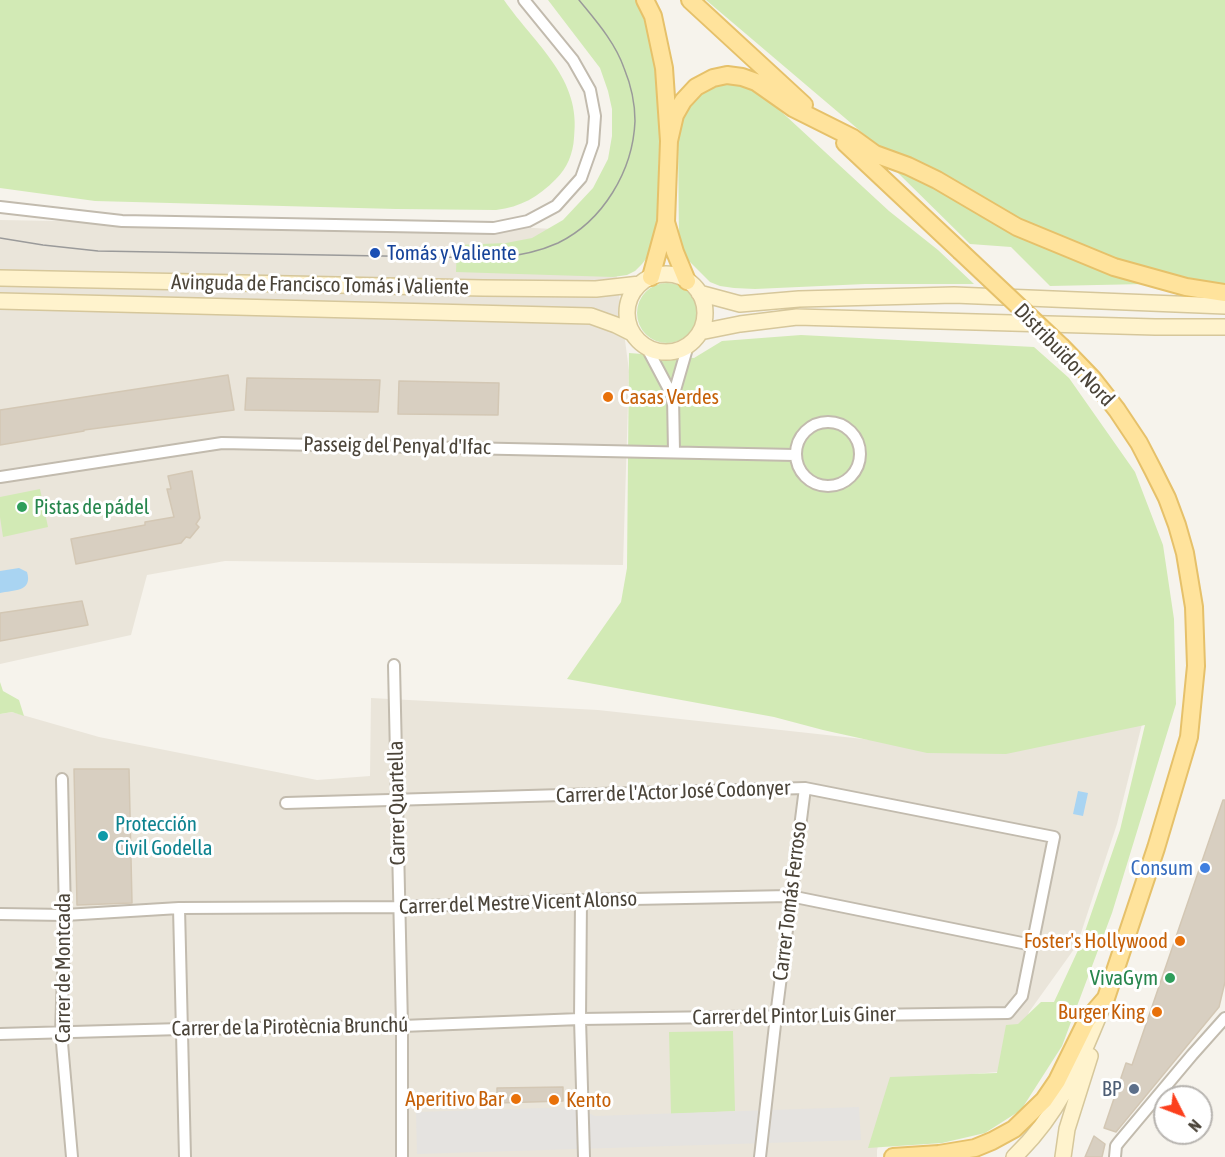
<!DOCTYPE html>
<html>
<head>
<meta charset="utf-8">
<style>
	body { margin:0 }
	#map { position:relative; width:1225px; height:1157px; overflow:hidden; background:#f6f3ec; font-family:"Asap Condensed",sans-serif }
	canvas { display:block }
	.north { position:absolute; left:1153px; top:1085px; width:60px; height:60px; box-sizing:border-box; background:#fff; border:2px solid #b7b4b0; border-radius:50%; rotate:132deg; font-size:16px; font-weight:700; line-height:24px; text-align:center; color:#4b4439 }
	.north::after { content:''; display:block; margin:auto; width:21px; height:27px; background:#fc3f1d; clip-path:polygon(50% 0,100% 100%,50% 72%,0 100%) }
</style>
</head>
<body>
<div id="map">
<canvas width="1225" height="1157"></canvas>
<div class="north">N</div>
</div>
<script>
const ctx = document.querySelector('canvas').getContext('2d');
ctx.lineJoin = 'round';
function fillPath(path, color) { ctx.fillStyle = color; ctx.fill(path, 'evenodd'); }
function stroke(path, color, width, dash) { ctx.strokeStyle = color; ctx.lineWidth = width; ctx.lineCap = dash ? 'butt' : 'round'; ctx.setLineDash(dash || []); ctx.stroke(path); }
function write(font, color, halo, rows, align = 'center') {
  ctx.font = font + ' "Asap Condensed",sans-serif'; ctx.lineWidth = 6; ctx.setLineDash([]); ctx.textBaseline = 'middle'; ctx.strokeStyle = halo; ctx.fillStyle = color; for (const [text, x, y, turn = 0] of rows) {
    ctx.save(); ctx.translate(x, y); ctx.rotate((+turn || 0) * Math.PI / 180); ctx.textAlign = isNaN(turn) ? turn : align; if (halo) ctx.strokeText(text, 0, 0); ctx.fillText(text, 0, 0); ctx.restore();
  }
}
fillPath(new Path2D(`
	M0,220L343,226L515,227L611,232L629,371L623,565L225,561L147,575L131,635L0,664Z
	M371,698L598,710L918,745L1142,724L1117,824L1077,945L1029,1012L1024,1026L998,1072L895,1080L877,1150V1157H0V714L12,712L99,737L317,780L370,776Z`), '#eae5da');
fillPath(new Path2D(`
	M0,0H504C535,45 582,78 574,138C573,154 567,168 556,179C538,197 521,207 496,210L396,209L95,201L0,188Z
	M548,0H639L649,21L660,73L658,222L649,255L642,264L635,271L627,275L613,277L456,272L457,245L506,243L532,238L563,220L593,188L608,159L612,136V109L608,91L600,68Z
	M706,0H1225V288L1192,283L1050,286L1011,247L970,244L898,173L865,135Z
	M721,82C748,84 752,88 773,104L889,211L938,250L974,284H865L755,289L734,288L720,286L710,282L687,259L681,251L679,244L678,131L683,112L699,92Z
	M637 313a30 30 0 1 1 60 0a30 30 0 1 1-60 0Z
	M801,335L1034,347L1069,378L1135,472L1163,545L1174,619L1176,704L1112,913L1062,1046L1021,1110L985,1133L942,1143L868,1148L890,1077L997,1073L1006,1025L1018,1024L1041,1002H1054L1080,946L1120,830L1145,725L1006,754L927,753L823,730L774,717L567,679L621,602L627,568L629,353L694,358L722,341Z
	M40,489L48,527L3,537L0,517V497Z
	M0,682L3,691L19,700L24,716L12,712L0,714Z
	M733,1031L735,1111L671,1114L669,1032Z`), '#d2eab5');
fillPath(new Path2D(`
	M575,1107L595,1116L859,1107L861,1140L417,1154L416,1112Z`), '#e5e3e0');
fillPath(new Path2D(`
	M19,568L27,572C33,592 13,590 0,593V571Z
	M1078,791L1088,793L1083,816L1073,814Z`), '#a9d4f2');
const building = new Path2D(`
	M228,375L234,410L84,430V431L0,445V410Z
	M247,378L380,380L378,412L245,410Z
	M399,381L499,383L498,415L398,414Z
	M192,471L200,518L196,524L199,527L190,538L186,537L181,543L76,564L71,539L145,525V522L174,517L167,489H171L168,476Z
	M82,601L88,625L0,641V613Z
	M74,769H129L132,903L77,905Z
	M1223,800H1225V982L1219,1007L1116,1132L1104,1128L1126,1063L1132,1065Z
	M563,1087V1101L497,1103V1088Z
	M1094,1136L1105,1144L1102,1157H1085Z`);
fillPath(building, '#d8cfc1');
stroke(building, '#d3c7b4', 1.5);
const minor = new Path2D(`
	M0,207L122,221L494,228L528,221L556,206L581,178L593,144L595,116L590,90L573,60L524,0
	M647,348L673,397
	M796 454a32 32 0 1 1 64 0a32 32 0 1 1-64 0Z
	M674,451L673,397L688,345
	M0,477L222,443L795,455
	M394,665L402,1026V1157
	M62,779L65,915L61,1032L72,1157
	M581,900L580,1019L584,1157
	M179,908L185,1157
	M0,914L65,915L179,908L400,907L581,900L790,896L1032,945
	M0,1034L181,1029L402,1026L580,1019L1008,1013L1022,996L1054,837L805,788L286,803
	M760,1157L776,1016L805,788
	M1115,1157L1116,1146L1119,1142L1192,1055L1225,1018`);
const secondary = new Path2D(`
	M627 313a39 39 0 1 1 78 0a39 39 0 1 1-78 0Z
	M0,278L483,288L596,289L640,284
	M699,293L740,304L799,299L954,295L1225,306
	M0,301L591,316L616,325L632,333
	M700,332L740,324L797,317L1155,327H1225
	M1014,1157C1062,1111 1079,1063 1104,1003
	M1063,1157L1067,1129L1090,1056`);
const primary = new Path2D(`
	M645,0L653,16L664,68L669,141L666,222L651,277
	M690,0L804,105
	M669,141L675,115L683,101L696,87L713,78L727,75L742,77L756,82L793,108L853,138L875,154L908,166L937,180L1017,227L1114,267L1186,287L1225,293
	M845,143L960,251
	M666,222L675,252L687,281
	M893,1157L939,1154L975,1148L992,1141L1014,1129L1044,1100L1057,1081L1087,1020L1106,998L1156,848L1189,737L1196,666L1194,607L1185,553L1177,525L1167,498L1153,470L1139,443L1117,410L1092,378L1062,347`);
stroke(minor, '#c2bbae', 14);
stroke(secondary, '#d6c79b', 18);
stroke(primary, '#e6c16a', 20);
stroke(minor, '#fff', 10);
stroke(secondary, '#fff3cd', 15);
stroke(primary, '#ffe39c', 16);
stroke(new Path2D(`
	M0,238L43,245L98,251L496,258C518,256 538,252 558,243C603,221 633,171 635,121C635,103 631,85 624,68C615,42 596,21 579,0`), '#9a9a9a', 1.5);
const primaryBridge = new Path2D(`
	M960,251L1062,347`);
stroke(primaryBridge, '#e6c16a', 20, []);
stroke(primaryBridge, '#ffe39c', 16);
for (const [x, y, r, color] of [
	[375,253,6,"#1a4fb4"],
	[608,397,6,"#e8710a"],
	[22,507,6,"#2e9e5b"],
	[103,836,6,"#0f9aa8"],
	[1205,868,6,"#3f7fe0"],
	[1180,941,6,"#e8710a"],
	[1170,978,6,"#2e9e5b"],
	[1157,1012,6,"#e8710a"],
	[1134,1089,6,"#5c6f8a"],
	[516,1099,6,"#e8710a"],
	[554,1100,6,"#e8710a"]
]) { const dot = new Path2D(); dot.arc(x, y, r, 0, 2 * Math.PI); ctx.fillStyle = color; ctx.fill(dot); stroke(dot, '#fff', 2); }
write('21px', '#164399', '#fff', [
	["Tomás y Valiente",387,253]
], 'left');
write('21px', '#4b4439', '#fff', [
	["Avinguda de Francisco Tomás i Valiente",320,285,1],
	["Distribuïdor Nord",1064,355,46],
	["Passeig del Penyal d'Ifac",397,446,1],
	["Carrer de l'Actor José Codonyer",673,792,-2],
	["Carrer Quartella",397,803,-91],
	["Carrer Tomás Ferroso",790,901,-83],
	["Carrer del Mestre Vicent Alonso",518,903,-2],
	["Carrer de Montcada",63,968,-90],
	["Carrer del Pintor Luis Giner",794,1016,-1],
	["Carrer de la Pirotècnia Brunchú",290,1027,-1]
]);
write('21px', '#c56008', '#fff', [
	["Casas Verdes",620,397,"left"],
	["Foster's Hollywood",1168,941],
	["Burger King",1145,1012],
	["Aperitivo Bar",504,1099],
	["Kento",566,1100,"left"]
], 'right');
write('21px', '#27864d', '#fff', [
	["Pistas de pádel",34,507],
	["VivaGym",1158,978,"right"]
], 'left');
write('21px', '#0d838f', '#fff', [
	["Protección",115,824],
	["Civil Godella",115,848]
], 'left');
write('21px', '#366cbe', '#fff', [
	["Consum",1193,868]
], 'right');
write('21px', '#4e5e75', '#fff', [
	["BP",1122,1089]
], 'right');
</script>
</body>
</html>
